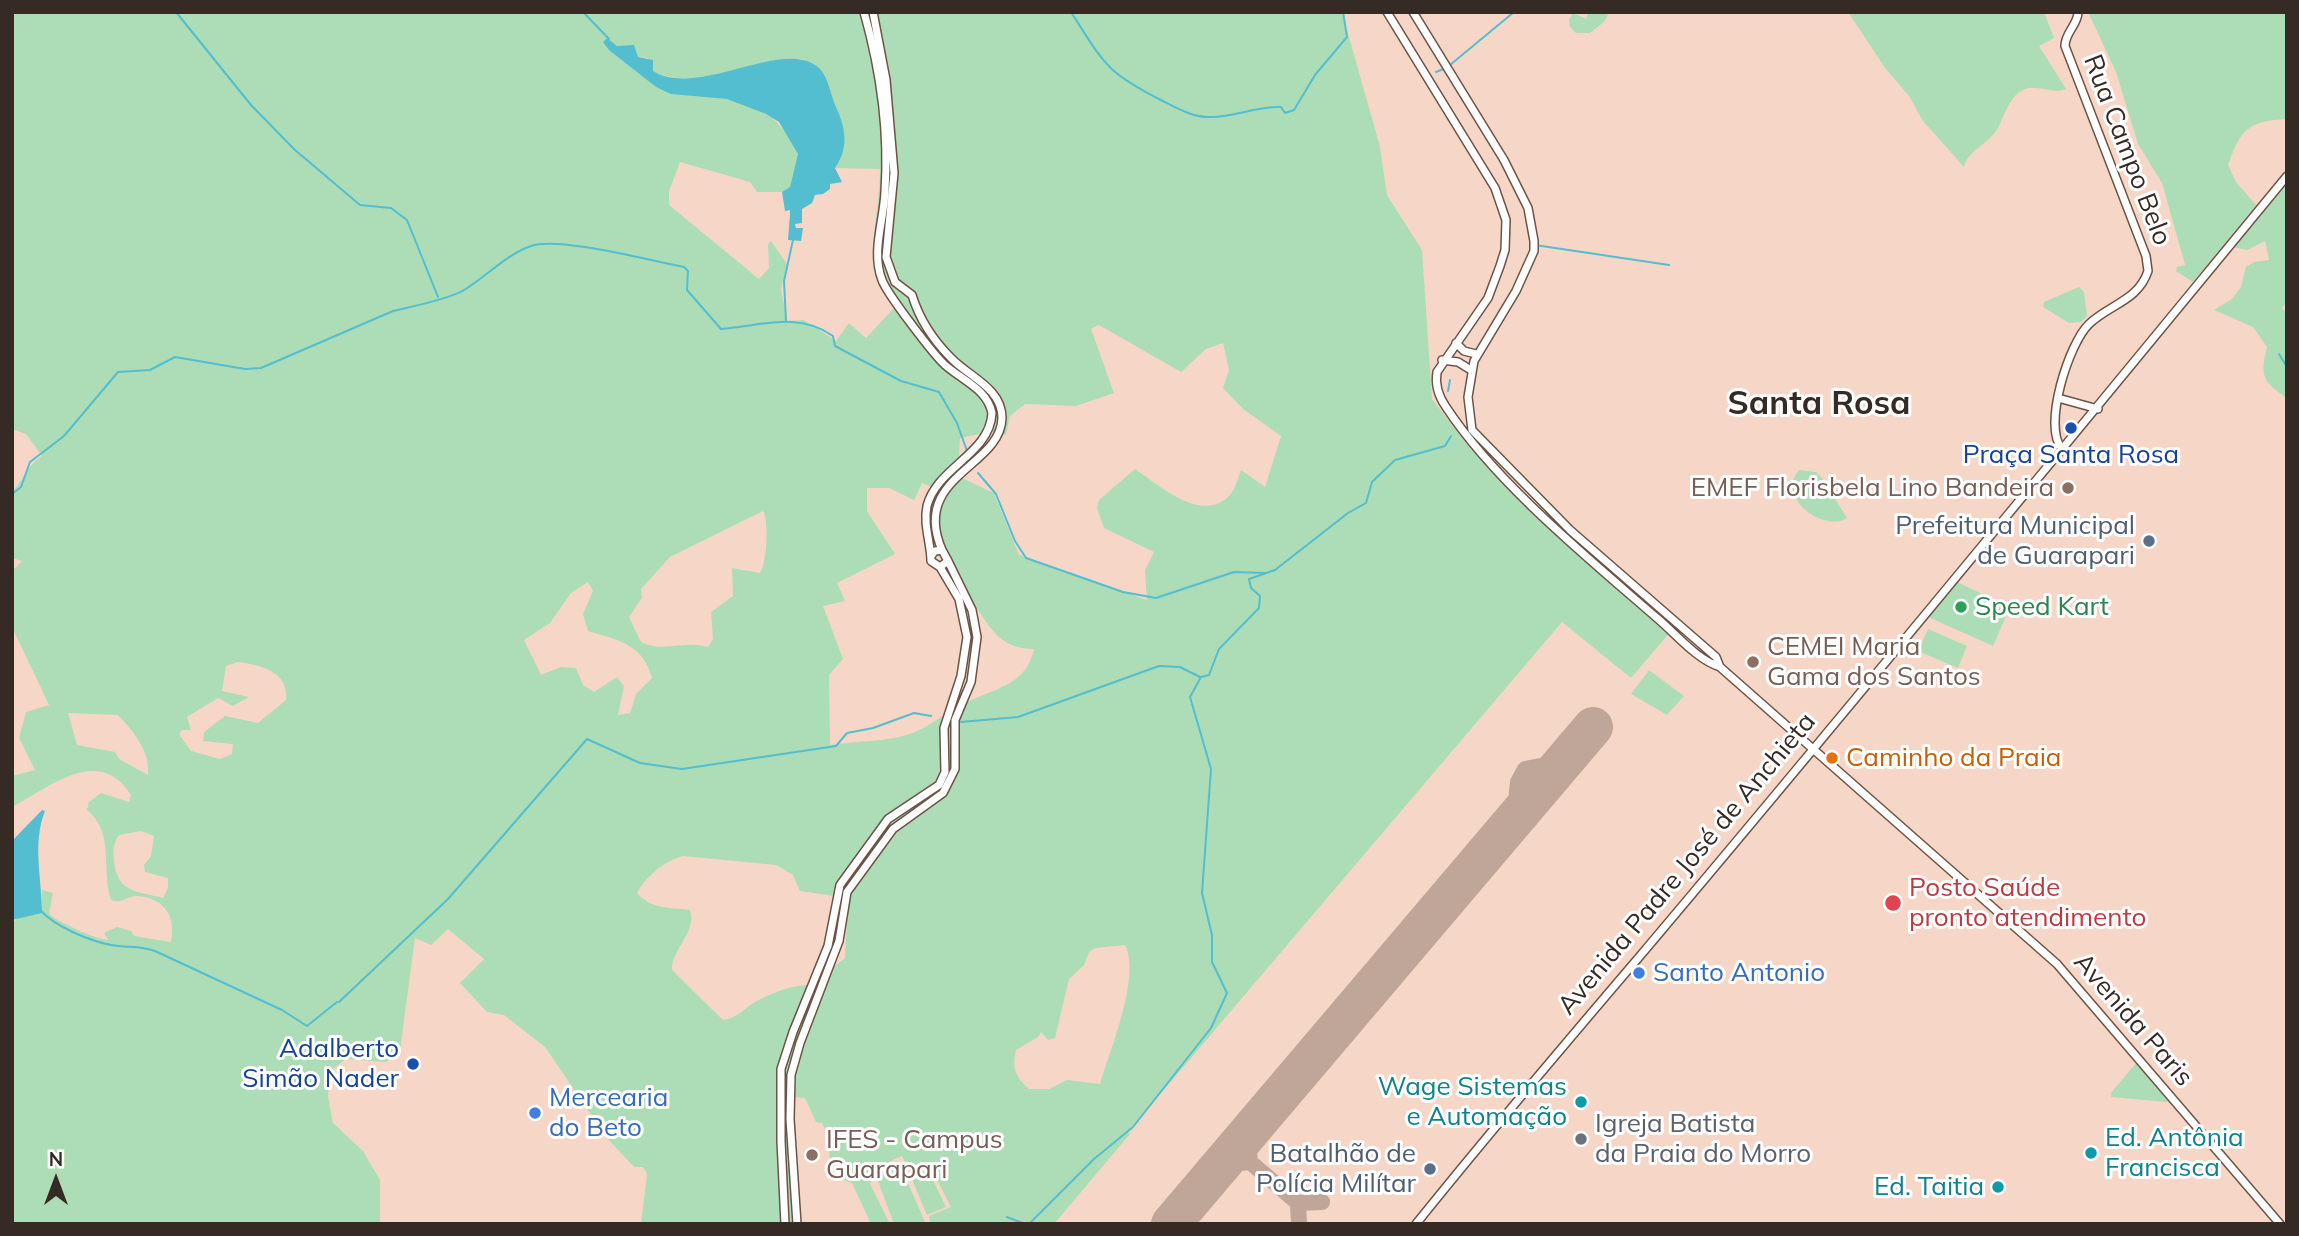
<!DOCTYPE html>
<html>
<head>
<meta charset="utf-8">
<style>
	body { margin:0 }
	#map { position:relative; width:2299px; height:1236px; overflow:hidden; background:#f6d7c7; font-family:Mulish,sans-serif }
	canvas { display:block }
	.frame { position:absolute; inset:0; border:14px solid #362a24; pointer-events:none }
	.north { position:absolute; left:21px; top:1145px; width:70px; height:70px; -webkit-text-stroke:5px #fff; paint-order:stroke; rotate:0deg; font-size:19px; font-weight:700; line-height:28px; text-align:center; color:#362a24 }
	.north::after { content:''; display:block; margin:auto; width:24px; height:32px; background:#362a24; clip-path:polygon(50% 0,100% 100%,50% 72%,0 100%) }
</style>
</head>
<body>
<div id="map">
<canvas width="2299" height="1236"></canvas>
<div class="frame"></div>
<div class="north">N</div>
</div>
<script>
const ctx = document.querySelector('canvas').getContext('2d');
ctx.lineJoin = 'round';
function fillPath(path, color) { ctx.fillStyle = color; ctx.fill(path, 'evenodd'); }
function stroke(path, color, width, dash) { ctx.strokeStyle = color; ctx.lineWidth = width; ctx.lineCap = dash ? 'butt' : 'round'; ctx.setLineDash(dash || []); ctx.stroke(path); }
function write(font, color, halo, rows, align = 'center') {
  ctx.font = font + ' Mulish,sans-serif'; ctx.lineWidth = 6; ctx.setLineDash([]); ctx.textBaseline = 'middle'; ctx.strokeStyle = halo; ctx.fillStyle = color; for (const [text, x, y, turn = 0] of rows) {
    ctx.save(); ctx.translate(x, y); ctx.rotate((+turn || 0) * Math.PI / 180); ctx.textAlign = isNaN(turn) ? turn : align; if (halo) ctx.strokeText(text, 0, 0); ctx.fillText(text, 0, 0); ctx.restore();
  }
}
fillPath(new Path2D(`
	M12,12H1342L1380,147L1387,195L1422,250L1432,399L1470,448L1602,572L1671,631L1631,678L1562,622L1128,1132L1130,1134L1054,1224H930L929,1216L951,1207L930,1166L911,1174L902,1156L875,1168L870,1184L890,1224H871L852,1183L831,1176L828,1136L822,1123L816,1122L805,1098L793,1097L796,1224H641L647,1174L643,1167H634L607,1138L545,1047L504,1015L487,1012L460,983L484,959L448,929L431,945L415,938L400,1050L386,1062L346,1059L330,1071L328,1096L333,1123L363,1151L380,1180V1224H12V923L18,918L42,913V890L53,893L49,914C62,924 93,938 108,940L104,933L117,927L131,931L134,936L171,942C176,917 165,898 137,896C127,896 122,904 111,900C101,870 115,832 87,810L89,802L101,793L129,802L131,795C99,744 50,787 12,807V776L35,770L19,738L26,712L49,705L13,629L12,571L22,561L12,558V492C24,480 27,465 42,456L26,434L12,429ZM607,39L617,46L635,50L638,57L648,58L653,71C694,95 763,51 806,60C827,92 860,130 835,168L880,169C880,221 860,262 894,308L866,338L849,323L836,341L804,320L787,321L781,289L787,264L771,241L768,244L769,268L759,279L669,205V191L680,162L750,182L757,192H782L790,187L798,154L789,136L772,117L733,100L656,87L603,42ZM1099,325L1181,372L1206,349L1223,343L1229,370L1223,388L1243,409L1281,436L1265,487L1241,470C1238,478 1235,490 1229,496C1201,524 1159,485 1135,469L1099,500L1097,508L1104,528L1154,552L1145,570L1147,600L1019,555L994,493L962,478L968,469L959,455L960,438L990,432L1006,435L1010,416L1025,404L1076,406L1114,393L1091,329ZM922,483L947,493C941,504 936,517 939,529C944,553 981,621 999,637C1009,646 1022,649 1034,649C1026,687 991,689 961,705C944,714 929,727 910,734C886,742 855,741 830,745L829,675L843,659L823,606L845,601L837,583L895,554L867,511V488H889L914,500ZM763,511C769,520 767,563 760,573L732,568L733,596L711,612L713,639L708,647C685,640 662,653 641,642L629,617L642,598L641,589L670,557ZM588,582L593,591L583,614L588,631C618,640 643,644 652,678L636,694L630,713L618,715L624,686L617,677L594,692L583,685L576,668L561,667L541,675L524,640L550,623L571,593ZM238,662C260,665 289,671 286,700L258,723L225,716L204,732L203,741L233,744L232,754L220,759L191,751L179,734L182,730H191L187,717L218,698L233,706L249,697L222,691L226,666ZM68,713L118,715C134,732 150,751 148,775L119,759L115,752L77,745ZM141,831L154,836L151,856L144,865L145,872L168,878V888L163,898C137,891 118,893 114,862C113,850 113,845 119,835ZM683,856L776,865L793,875L800,891L848,898L845,958L832,968L824,986C801,981 775,991 755,1002C743,1009 738,1018 723,1020L672,970C671,950 697,932 690,910C670,907 652,910 637,893C646,876 665,861 683,856ZM1125,945C1141,977 1110,1050 1100,1084L1067,1080L1049,1089H1029C1015,1076 1012,1069 1016,1050L1038,1037L1041,1032L1048,1040L1055,1038L1069,979L1084,965L1089,952L1095,948Z
	M1588,12H1609L1605,21L1590,33H1576L1570,27L1569,19L1573,13L1586,19Z
	M1848,12H2044L2054,38L2039,46L2066,89C2052,95 2036,83 2023,90C2008,97 2004,119 1996,131C1986,146 1969,149 1964,167L1923,121L1909,96L1885,68Z
	M2088,12H2287V119C2248,121 2241,129 2228,165L2236,182L2256,205L2193,282L2176,271L2177,267L2185,265L2162,183L2138,144L2116,72Z
	M2287,183V302L2282,308L2287,313V398C2262,382 2260,375 2267,347L2253,327L2214,310L2232,299L2241,287L2246,267L2254,262L2269,260L2265,241L2247,250L2233,247Z
	M2079,287L2084,292L2087,316L2081,322L2069,323L2043,307L2044,302Z
	M1799,470L1816,472L1822,478L1847,518C1825,533 1775,498 1799,470Z
	M1957,582L2010,607L1993,646L1928,617Z
	M1928,629L1967,646L1958,668L1918,651Z
	M1649,670L1684,696L1667,715L1631,694Z
	M2136,1063L2168,1098L2167,1102L2111,1097V1093Z
	M901,1167L925,1222L894,1224L876,1176Z
	M928,1170L946,1207L927,1215L911,1177Z`), '#adddb6');
fillPath(new Path2D(`
	M607,38L617,46L634,45L638,57L653,60V71C698,99 785,36 819,68C828,76 831,96 836,107C846,129 849,148 835,168L842,182L830,184V189L823,194L815,195L812,203L802,209V223L795,224L796,228H803L801,241L788,240L790,214V210L785,211L782,192L790,187L798,154L779,122L766,114L727,99L671,94L656,87L609,50L603,42Z
	M42,810L45,811C32,843 42,879 42,913L12,920V841Z`), '#53becf');
stroke(new Path2D(`
	M176,12L251,105L295,150L360,205L391,208L407,220L438,297
	M583,12L609,39
	M1071,12C1104,63 1105,72 1161,100C1177,108 1193,118 1212,117C1235,117 1257,106 1281,107L1285,113L1294,110L1315,75L1347,37L1343,12
	M1450,65L1514,12
	M1436,72L1446,68
	M1535,245L1669,265
	M786,321L784,281L793,240
	M2279,354L2287,367
	M1448,391L1450,380
	M978,473L996,494L1015,541L1026,558L1123,592L1156,598L1234,572L1265,573
	M12,494L21,487L30,462L64,436L118,372L150,370L175,357L245,369L261,368L393,311C410,307 450,299 464,290C486,277 507,254 531,246C558,236 651,261 684,267L688,271L687,290L721,329C761,326 798,311 833,336L835,346L901,381L939,392L957,423L967,451
	M961,722L1018,717L1159,666L1180,667L1200,677
	M41,911C56,927 90,941 111,945C127,948 140,945 155,951L282,1010L307,1026L337,1002
	M339,1002L448,899L587,739L640,763L682,769L836,746L847,733L873,728L914,713L931,716
	M1007,1217L1025,1224
	M1029,1224L1094,1159L1133,1127L1211,1028L1227,993L1212,962V935L1202,893L1211,769L1190,697L1201,677L1209,675L1219,649L1259,608L1260,596L1251,588L1249,579L1275,570L1348,513L1366,503L1372,482L1395,460L1445,446L1451,436`), '#53becf', 2);
stroke(new Path2D(`
	M1503,833L1515,811L1518,782L1525,769L1540,766L1555,772
	M1256,1123L1248,1142L1250,1162L1298,1203L1322,1202
	M1212,1175L1230,1164L1250,1162
	M1298,1203L1299,1224`), '#c0a699', 16);
stroke(new Path2D(`
	M1171,1224L1593,727`), '#c0a699', 40);
const secondary = new Path2D(`
	M864,12C880,69 889,132 885,191C884,221 871,251 882,280C887,294 934,355 945,365C962,380 987,389 992,413C990,454 937,467 927,506C923,525 931,543 931,561L940,567L948,561L942,550L935,551L931,556
	M873,12L886,80L894,173L886,257L895,282L912,295C919,318 934,341 951,358C969,377 1002,388 1002,418C1001,467 910,476 942,550
	M1387,12L1495,188L1506,220L1505,250L1500,266L1488,298L1437,372C1435,384 1439,397 1446,407C1496,483 1588,558 1657,618C1676,634 1696,659 1720,667L2057,964L2280,1224
	M1413,12L1504,160L1528,208L1534,241V251L1516,291L1474,361L1468,397L1472,430L1570,530L1716,657L1720,667
	M1456,343L1464,351L1476,354
	M1442,360L1458,362L1471,370
	M2058,398L2098,409
	M2062,449C2042,427 2069,343 2089,324C2110,304 2138,301 2148,271L2146,256L2065,46C2065,32 2078,25 2078,12
	M785,1224L781,1141V1069L793,1032L828,946L840,885L888,819L939,785L945,772L944,728L961,676L967,637L959,599L940,567
	M797,1224L790,1119L791,1075L800,1043L839,941L847,892L893,829L943,793L955,769V720L971,682L977,637L972,610L948,561
	M1416,1224C1489,1133 1564,1045 1640,956C1858,698 2072,437 2287,176`);
stroke(secondary, '#6d5345', 10);
stroke(secondary, '#fff', 7);
for (const [x, y, r, color] of [
	[2071,428,7,"#1a4fb4"],
	[2068,488,7,"#8d6e63"],
	[2149,541,7,"#5c6f8a"],
	[1961,607,7,"#2e9e5b"],
	[1753,662,7,"#8d6e63"],
	[1832,758,7,"#e8710a"],
	[1893,903,9,"#e0444e"],
	[1639,973,7,"#3f7fe0"],
	[413,1064,7,"#1a4fb4"],
	[1581,1102,7,"#0f9aa8"],
	[535,1113,7,"#3f7fe0"],
	[1581,1139,7,"#6b7280"],
	[2091,1153,7,"#0f9aa8"],
	[812,1155,7,"#8d6e63"],
	[1430,1169,7,"#5c6f8a"],
	[1998,1187,7,"#0f9aa8"]
]) { const dot = new Path2D(); dot.arc(x, y, r, 0, 2 * Math.PI); ctx.fillStyle = color; ctx.fill(dot); stroke(dot, '#fff', 2.5); }
write('26px', '#362a24', '#fff', [
	["Rua Campo Belo",2127,150,69],
	["Avenida Padre José de Anchieta",1687,864,-50],
	["Avenida Paris",2133,1020,49]
]);
write('26px', '#164399', '#fff', [
	["Praça Santa Rosa",2071,455],
	["Adalberto",399,1049,"right"],
	["Simão Nader",399,1079,"right"]
]);
write('26px', '#785e54', '#fff', [
	["EMEF Florisbela Lino Bandeira",2054,488,"right"],
	["CEMEI Maria",1767,647],
	["Gama dos Santos",1767,677],
	["IFES - Campus",826,1140],
	["Guarapari",826,1170]
], 'left');
write('26px', '#4e5e75', '#fff', [
	["Prefeitura Municipal",2135,526],
	["de Guarapari",2135,556],
	["Batalhão de",1416,1154],
	["Polícia Milítar",1416,1184]
], 'right');
write('26px', '#27864d', '#fff', [
	["Speed Kart",1975,607]
], 'left');
write('26px', '#c56008', '#fff', [
	["Caminho da Praia",1846,758]
], 'left');
write('26px', '#be3a42', '#fff', [
	["Posto Saúde",1909,888],
	["pronto atendimento",1909,918]
], 'left');
write('26px', '#366cbe', '#fff', [
	["Santo Antonio",1653,973],
	["Mercearia",549,1098],
	["do Beto",549,1128]
], 'left');
write('26px', '#0d838f', '#fff', [
	["Wage Sistemas",1567,1087],
	["e Automação",1567,1117],
	["Ed. Antônia",2105,1138,"left"],
	["Francisca",2105,1168,"left"],
	["Ed. Taitia",1984,1187]
], 'right');
write('26px', '#5b616d', '#fff', [
	["Igreja Batista",1595,1124],
	["da Praia do Morro",1595,1154]
], 'left');
write('bold 33px', '#362a24', '#fff', [
	["Santa Rosa",1819,404]
]);
</script>
</body>
</html>
